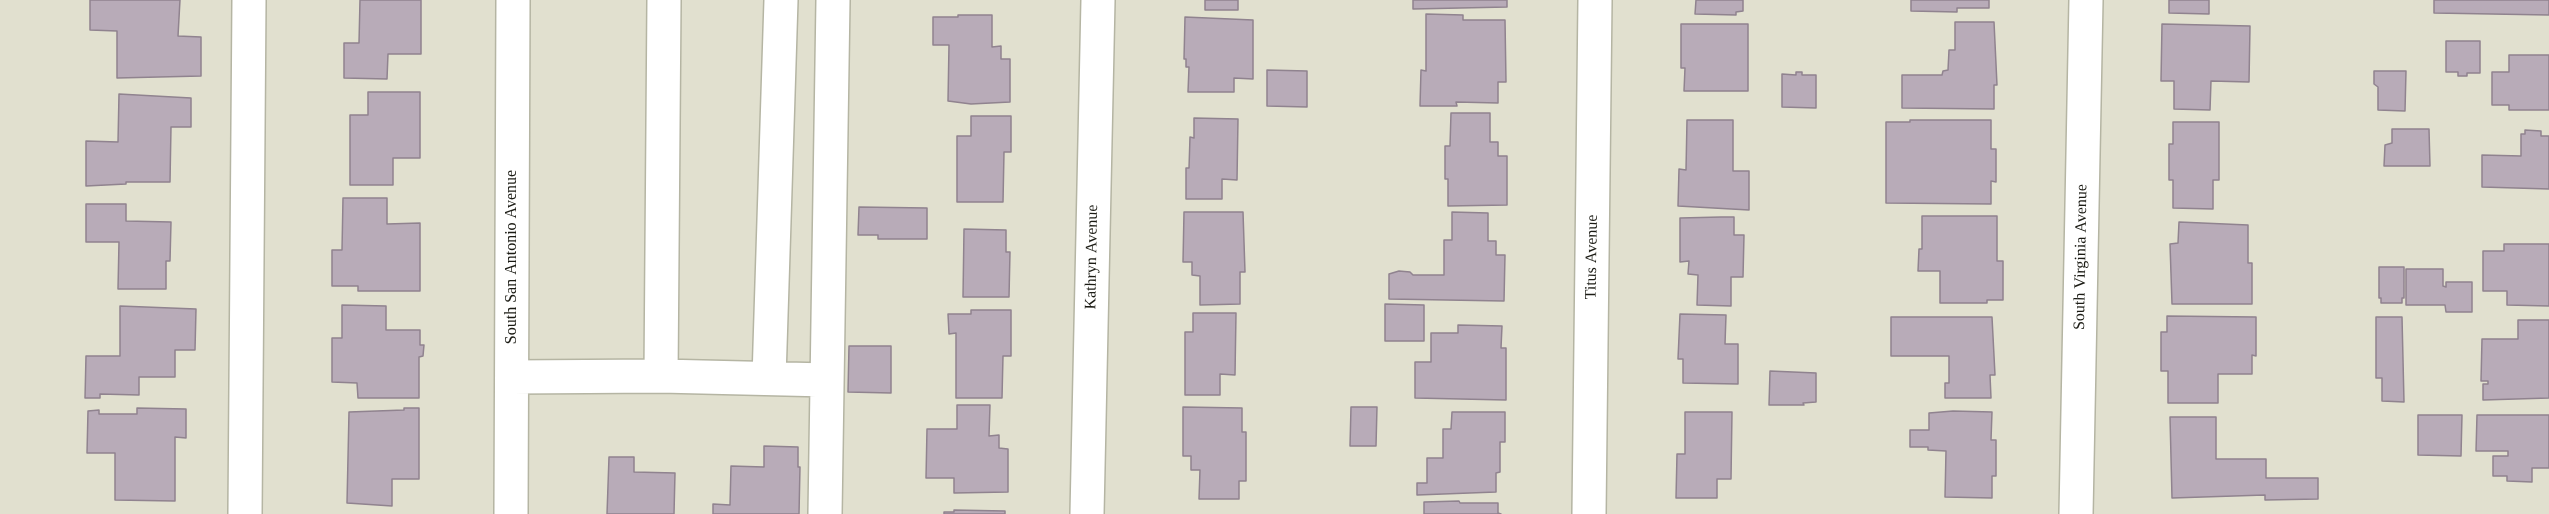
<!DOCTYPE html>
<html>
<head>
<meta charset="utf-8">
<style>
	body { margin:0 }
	canvas { display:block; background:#e1e0cf }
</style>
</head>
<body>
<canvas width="2549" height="514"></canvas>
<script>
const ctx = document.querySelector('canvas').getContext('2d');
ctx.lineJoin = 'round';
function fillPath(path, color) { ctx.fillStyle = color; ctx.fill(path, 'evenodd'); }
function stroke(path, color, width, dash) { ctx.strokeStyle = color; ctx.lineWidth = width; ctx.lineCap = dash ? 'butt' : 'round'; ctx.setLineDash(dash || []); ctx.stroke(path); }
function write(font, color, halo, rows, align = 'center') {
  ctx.font = font + ' Georgia,serif'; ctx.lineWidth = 4.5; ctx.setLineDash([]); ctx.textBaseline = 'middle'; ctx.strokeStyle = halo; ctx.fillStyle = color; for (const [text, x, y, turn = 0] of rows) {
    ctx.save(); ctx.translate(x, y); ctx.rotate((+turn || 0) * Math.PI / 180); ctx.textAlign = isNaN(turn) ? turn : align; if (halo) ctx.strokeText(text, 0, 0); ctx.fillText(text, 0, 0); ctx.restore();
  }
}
const building = new Path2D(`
	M90,0H180L178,36L201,37V76L117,78V31L90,30Z
	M360,0H421V54H388L387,79L344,78V43H359Z
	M1205,0H1238V10H1205Z
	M1413,0H1507V7L1413,9Z
	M1696,0H1743V11L1736,12V15L1695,14Z
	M1911,0H1989V8H1957V12L1911,11Z
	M2169,0H2209V14L2169,13Z
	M2434,0H2549V15L2434,13Z
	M1426,14L1463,15V20H1505L1506,82H1498V103L1456,102L1457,106H1420L1421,70L1426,71Z
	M958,15H992V47L1001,46V59H1010V102L971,104L948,101L949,45H933V17H958Z
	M1185,17L1253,20V79L1234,78V92H1188L1189,67H1186V59H1184Z
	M1955,22H1994L1997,85H1994V109L1902,108V75H1942L1943,71L1948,70L1949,50H1955Z
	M1681,24H1748V91H1684L1685,68H1681Z
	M2162,24L2250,26L2249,82L2211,81L2210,110L2174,109V81H2161Z
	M2446,41H2480V73H2467V76H2458V72H2446Z
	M2509,55H2549V110H2509V105H2492V72H2509Z
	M1267,70L1307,71V107L1267,106Z
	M2374,71H2406L2405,111L2378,110V87L2374,84Z
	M1796,72H1802V75H1816V108L1782,107V74L1796,75Z
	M368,92H420V158H393V185H350V115H368Z
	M119,94L191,98V127H171L170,182H126V184L86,186V141L118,142Z
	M1451,113H1490V142H1498V156H1507V205L1448,206V179H1445V146H1450Z
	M971,116H1011V152H1004L1003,202H957V136H971Z
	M1194,118L1238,119L1237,180L1222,179V199H1186V168H1189L1190,137L1194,138Z
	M1687,120H1733V171H1749V210L1678,206L1679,169L1686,170Z
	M1910,120H1991V149H1996V182L1991,181V204L1886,203V122H1910Z
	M2173,122H2219V180H2213V209L2173,208V180H2169V144H2173Z
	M2392,129H2429L2430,166H2384L2385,145L2392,143Z
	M2525,130L2541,131V136H2549V189L2482,187V155L2521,156V134H2525Z
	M343,198H387V224L420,223V291H358V286H332V250H342Z
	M86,204H126V221L171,222L170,261H166V289H118L119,242H86Z
	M859,207L927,208V239H878V235H858Z
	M1184,212H1243L1245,272H1240V304L1200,305V276L1192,275V262H1183Z
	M1452,212L1488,213V241H1496V255H1505L1504,301L1389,299V274L1399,271L1410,272L1413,275H1444V240H1452Z
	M1922,216H1997V261H2003V300H1987V303H1940V271H1918L1919,249H1922Z
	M1721,217H1734V235H1744L1743,277H1731V306L1697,305L1698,275L1688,274L1689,261L1680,262V218Z
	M2179,222L2248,225V263H2252V304H2172L2170,244L2178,243Z
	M964,229L1006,230V252H1010L1009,297H963Z
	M2504,244H2549V306L2507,305V291H2483V251H2504Z
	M2379,267H2404V298H2402V303H2381V298H2379Z
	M2406,269H2443V286L2446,287V282H2472V312H2446L2445,305H2406Z
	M1385,304L1424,305V341H1385Z
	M342,305L386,306V330H420V345H424L423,356L419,357V398H358L357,383L332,382V338H342Z
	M120,306L196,309L195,350H175V377H139V395L100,394V398H85L86,356H120Z
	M971,310H1011V356H1003L1002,398H956V333L949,334L948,314H971Z
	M1193,313H1236L1235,375L1220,374V395H1185V332H1193Z
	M1680,314L1726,315L1725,344H1738V384L1683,383V359H1678Z
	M2167,316L2256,317V356L2252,355V374H2218V403H2168V371H2161V332H2167Z
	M1891,317H1992L1995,375H1990L1991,398H1945V383H1949V356H1891Z
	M2376,317H2402L2404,402L2382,401V378H2376Z
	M2518,320H2549V398L2483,400V384H2488V381H2481L2482,339H2518Z
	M1458,325L1502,326L1501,348H1506V400L1415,398V362H1431V333H1458Z
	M849,346H891V393L848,392Z
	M1770,371L1816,373V402L1803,403L1804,405H1769Z
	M957,405H990L989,436L999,435V448L1008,449V492L954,493V478H926L927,429H957Z
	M1183,407L1242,408V432H1246V481H1239V499H1199L1200,470H1191V456H1183Z
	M1351,407H1377L1376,446H1350Z
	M137,408L186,409V438L175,437V501L115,500V453H87L88,411L99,410V414H137Z
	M404,408H419V479H392V506L347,503L349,412L404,410Z
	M1953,411L1992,412L1991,440H1996V476H1992V498L1945,497L1946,451L1928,450V447H1910V430H1929V413Z
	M1452,412H1505V442H1500V472L1496,473V492L1417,495V483H1427V458H1443V429H1451Z
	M1685,412H1732L1731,479H1717V498H1676L1677,454H1685Z
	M2418,415H2462L2461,456L2418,455Z
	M2477,415H2549V468H2532V482L2507,481V476H2493V456H2508V451H2476Z
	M2170,417H2216V459H2266V478H2318V499L2265,500V495L2172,498Z
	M764,446L798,447V467H800L799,514H713V504L730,505L731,466L764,467Z
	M609,457H634V472L675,473L674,514H607Z
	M1459,501L1460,503H1498V513L1501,514H1424V502Z
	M954,510L1005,511V514H944V512H954Z`);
fillPath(building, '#b8abb8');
stroke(building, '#90838f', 1.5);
const minor = new Path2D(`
	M661,376L827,380
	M512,377L661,376L664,0
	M769,378L781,0
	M245,514L249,0
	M511,514L513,0
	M825,514L833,0
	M1087,514L1098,0
	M1589,514L1595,0
	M2076,514L2086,0`);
stroke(minor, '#b5b5a3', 36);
stroke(minor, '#fff', 33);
write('16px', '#1b1b14', '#fff', [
	["South San Antonio Avenue",512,257,-90],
	["Kathryn Avenue",1092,257,-89],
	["Titus Avenue",1592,257,-89],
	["South Virginia Avenue",2081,257,-89]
]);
</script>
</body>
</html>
